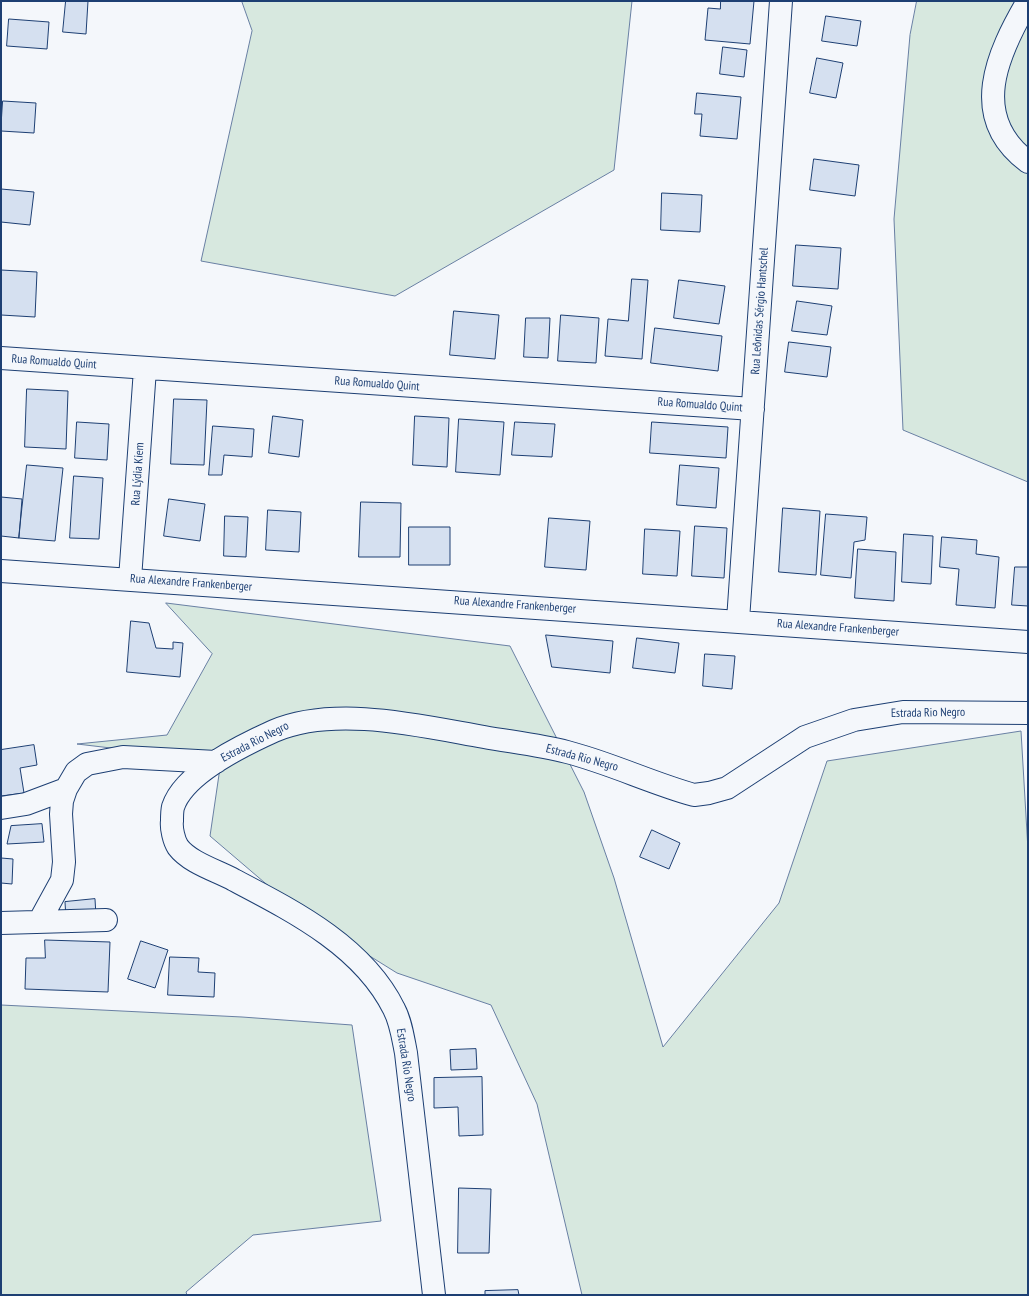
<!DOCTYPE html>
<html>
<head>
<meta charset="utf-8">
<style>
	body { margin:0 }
	#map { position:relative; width:1029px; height:1296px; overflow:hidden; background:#f4f7fb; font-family:"PT Sans Narrow",sans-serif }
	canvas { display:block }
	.frame { position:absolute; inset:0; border:2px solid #1d3f73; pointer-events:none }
</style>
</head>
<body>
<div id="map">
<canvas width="1029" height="1296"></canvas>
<div class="frame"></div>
</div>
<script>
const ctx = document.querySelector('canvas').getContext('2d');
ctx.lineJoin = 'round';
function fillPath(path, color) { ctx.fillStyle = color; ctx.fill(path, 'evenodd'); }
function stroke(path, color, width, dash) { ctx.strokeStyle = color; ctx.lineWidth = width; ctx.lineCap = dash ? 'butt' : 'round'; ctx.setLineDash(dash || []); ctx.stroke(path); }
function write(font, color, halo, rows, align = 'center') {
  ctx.font = font + ' "PT Sans Narrow",sans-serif'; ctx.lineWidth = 3; ctx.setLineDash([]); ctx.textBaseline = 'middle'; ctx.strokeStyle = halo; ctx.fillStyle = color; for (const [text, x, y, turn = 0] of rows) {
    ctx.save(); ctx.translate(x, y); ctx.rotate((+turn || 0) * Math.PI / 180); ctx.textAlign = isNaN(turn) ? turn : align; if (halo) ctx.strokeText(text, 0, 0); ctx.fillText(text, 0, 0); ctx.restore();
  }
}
const green = new Path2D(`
	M242,1H632L614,170L395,296L201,261L252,31Z
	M917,1H1028V482L903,430L894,219L910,35Z
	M166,603L510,646L584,792L614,878L663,1047L779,903L827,761L1021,731L1028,850V1295H582L537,1104L491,1005L397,973L299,912L210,836L221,761L77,744L167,735L212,654Z
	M1,1005L242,1017L352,1025L381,1221L253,1235L186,1292L187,1295H1Z`);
fillPath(green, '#d7e8df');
stroke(green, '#687fa3', 1);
const building = new Path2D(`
	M66,1H88L86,34L63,32Z
	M721,1H754L750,44L705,40L708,8L720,9Z
	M826,16L861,21L857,46L822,41Z
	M9,19L49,22L47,49L7,46Z
	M723,47L747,50L744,77L720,74Z
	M817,58L843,63L836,98L810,93Z
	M697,93L741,97L737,139L700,136L702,114H695Z
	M3,101L36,103L34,133L1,131Z
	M814,159L859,165L855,196L810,190Z
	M1,189L34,192L30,225L1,222Z
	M662,193L702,195L700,232L661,230Z
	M796,245L841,248L838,289L793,286Z
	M1,270L37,272L35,317L1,315Z
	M632,279L648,280L642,359L605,356L608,319L628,321Z
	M679,280L725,286L719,324L674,318Z
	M797,301L832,306L827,335L792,331Z
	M454,311L499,315L495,359L450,355Z
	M561,315L599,318L596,363L558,361Z
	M526,318H550L548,358L524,357Z
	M655,328L722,336L718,371L651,363Z
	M789,342L831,347L827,377L785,372Z
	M27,389L68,391L66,449L25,447Z
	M174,399L207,400L204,465L171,464Z
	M273,416L303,420L299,457L269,453Z
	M415,416L449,418L447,467L413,465Z
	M459,419L504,422L500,475L456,472Z
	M77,422L109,424L107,460L75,458Z
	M515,422L555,424L552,457L512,455Z
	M652,422L728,427L726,458L650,453Z
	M213,426L254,429L252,457L224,455L222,475H209Z
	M27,465L63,468L55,541L19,538Z
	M680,465L719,468L716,508L677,505Z
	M74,476L103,478L99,539L70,538Z
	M1,497L22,499L19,538L1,536Z
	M169,499L205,504L200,541L164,536Z
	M361,502L401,503L400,557H359Z
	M783,508L820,511L816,575L779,572Z
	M268,510L301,512L299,552L266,550Z
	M826,514L867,517L865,540L854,542L851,578L821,575Z
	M225,516L248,517L246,557L224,556Z
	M549,518L590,521L586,570L545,567Z
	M695,526L727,528L724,578L692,576Z
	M409,527H450V565H409Z
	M645,529L680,531L677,576L643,574Z
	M904,534L933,536L931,584L902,582Z
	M942,537L977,540L976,554L999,557L995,608L956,605L959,569L940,567Z
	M858,549L896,552L894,601L855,598Z
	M1015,567H1028V606L1012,605Z
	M131,621L149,623L156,648L173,649V642L183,643L180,677L127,672Z
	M546,635L613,641L610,673L552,667Z
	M637,638L679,643L675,673L633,668Z
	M705,654L735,656L732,689L703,686Z
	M34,745L37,765L20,768L24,793L1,796V750Z
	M42,824L44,842L7,844L11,826Z
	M652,830L680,843L669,869L640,857Z
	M1,858L13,859L12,884L1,883Z
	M95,899L96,916L66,919L65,902Z
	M45,940L110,942L108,992L25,989L26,958H45Z
	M141,941L168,950L155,988L128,979Z
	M170,957L199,958L198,972L215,973L214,997L168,995Z
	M476,1049L477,1069L451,1070L450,1050Z
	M482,1077L483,1135L459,1136L458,1107L434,1108V1078Z
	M459,1188L491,1189L489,1253H458Z
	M518,1290L519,1295H485V1291Z`);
fillPath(building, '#d5e0f0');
stroke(building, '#1d3f73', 1);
const minor = new Path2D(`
	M1028,1C997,54 968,117 1028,162
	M1,358L753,409
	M1,571L1028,642
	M130,579L145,369
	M738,620L781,1
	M1,808L26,804L66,789
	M39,922L62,880L64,862L61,814L62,801L66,789L76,772L87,764L123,757L216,762
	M1,923L106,920
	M434,1295L406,1053C403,1038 401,1022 394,1009C363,946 293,911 234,880C218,871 190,863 178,847C174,841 171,828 172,821C172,817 172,811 173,807C184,773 243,745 274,731C335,705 421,726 484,737C512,742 540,745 567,752C610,763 651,783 694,795L709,793L727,788L805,737L854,720L903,712L1028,713`);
stroke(minor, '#1d3f73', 24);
stroke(minor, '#f4f7fb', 22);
write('12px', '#1d3f73', '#f4f7fb', [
	["Rua Leônidas Sérgio Hantschel",760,311,-86],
	["Rua Romualdo Quint",54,362,4],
	["Rua Romualdo Quint",377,384,4],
	["Rua Romualdo Quint",700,405,4],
	["Rua Lýdia Kiem",138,474,-86],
	["Rua Alexandre Frankenberger",191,583,4],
	["Rua Alexandre Frankenberger",515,605,4],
	["Rua Alexandre Frankenberger",838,628,4],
	["Estrada Rio Negro",928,713,-1],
	["Estrada Rio Negro",255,742,-27],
	["Estrada Rio Negro",582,758,15],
	["Estrada Rio Negro",406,1065,81]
]);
</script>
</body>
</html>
